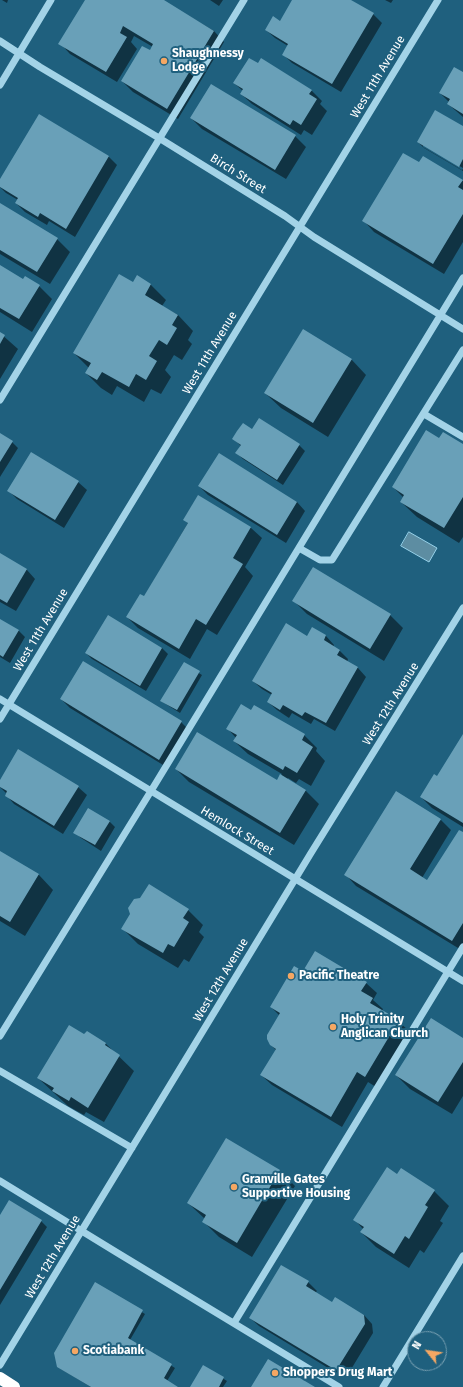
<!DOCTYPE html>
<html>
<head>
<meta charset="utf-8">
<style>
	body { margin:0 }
	#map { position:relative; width:463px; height:1387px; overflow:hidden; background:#1f607e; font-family:"Fira Sans",sans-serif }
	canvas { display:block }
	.north { position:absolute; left:407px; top:1331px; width:40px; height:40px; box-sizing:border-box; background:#1f607e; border:1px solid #79a0b2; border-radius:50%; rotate:300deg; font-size:11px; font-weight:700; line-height:16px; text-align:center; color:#fff }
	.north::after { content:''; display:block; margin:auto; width:14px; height:18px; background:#f5a763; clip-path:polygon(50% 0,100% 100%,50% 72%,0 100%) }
</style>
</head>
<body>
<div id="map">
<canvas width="463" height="1387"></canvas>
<div class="north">N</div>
</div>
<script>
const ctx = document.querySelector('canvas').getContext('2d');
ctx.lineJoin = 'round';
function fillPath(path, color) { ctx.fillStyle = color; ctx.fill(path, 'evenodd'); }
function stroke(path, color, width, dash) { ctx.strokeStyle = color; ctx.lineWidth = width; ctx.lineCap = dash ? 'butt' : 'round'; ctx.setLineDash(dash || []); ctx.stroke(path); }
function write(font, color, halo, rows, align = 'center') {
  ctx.font = font + ' "Fira Sans",sans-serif'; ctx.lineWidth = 4; ctx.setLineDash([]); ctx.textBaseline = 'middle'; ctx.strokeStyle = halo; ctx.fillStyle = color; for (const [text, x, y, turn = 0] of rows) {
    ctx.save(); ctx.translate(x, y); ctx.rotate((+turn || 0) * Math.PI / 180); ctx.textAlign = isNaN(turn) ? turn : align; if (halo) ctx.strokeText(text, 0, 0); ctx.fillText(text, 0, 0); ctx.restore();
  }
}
const water = new Path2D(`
	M409,532L437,548L429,562L401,546Z`);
fillPath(water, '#5d8da2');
stroke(water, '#97d1e9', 1);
fillPath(new Path2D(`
	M2,0H8L7,3Z
	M86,0H162L214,31L224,42L178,119L133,92L122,81L150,52L153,47L134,36L131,42L137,49L117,82L70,54L60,43Z
	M210,0H223L219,6Z
	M293,0H349L373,14L382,23L341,92L292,63L283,54L288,46L275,38L266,30L280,22Z
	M385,0H393L391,3Z
	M262,60L312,91L322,101L320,104L327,111L312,135L304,130L301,135L252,104L241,94L243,91L234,83L259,65Z
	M463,74V117L448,104L449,102L440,93Z
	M211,85L295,136L306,147L286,179L202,129L191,118Z
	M39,115L109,157L117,165L75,237L49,221L47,225L25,212L16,203L18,200L6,193L0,187V181Z
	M463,128V168L423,145V147L462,170L463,169V171L424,148L418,142Z
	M419,164L463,181V242L444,274L374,232L364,221Z
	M0,204L57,239L70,252L50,284L0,254Z
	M0,266L23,280L39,286L52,299L32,332L0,312Z
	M138,277L151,285L166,300L162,306L178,315L193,331L188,340L192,344L182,360L174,355L165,370L171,377L161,394L151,389L144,402L117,386L112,395L101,388L86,373L89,368L74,353L133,284Z
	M0,333L18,349L0,379Z
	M351,359L366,375L328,437L281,408L265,393Z
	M252,431L299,445L305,451L283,485L243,459L237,453L241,446L234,439Z
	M0,434L12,442L18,448L0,477Z
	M440,440L463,445V537L459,543L417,517L401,502L404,498L393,487Z
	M78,482L87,490L64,528L17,499L8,490Z
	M199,486L297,502L305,511L286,543L208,495Z
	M198,496L251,528L262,538L245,567L253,576L217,635L207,629L190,659L138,628L127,617L144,597L188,523L184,519Z
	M0,554L27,570L35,579L16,611L0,602Z
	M294,601L390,615L403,628L384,661L307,614Z
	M0,620L19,631L25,637L10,663L0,657Z
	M312,628L326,636L334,645L333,647L339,650L348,659L347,662L358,668L366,677L335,731L314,719L311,724L292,713L289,718L277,710L268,702L272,695L262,689L253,681L307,637Z
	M162,648L168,654L146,691L92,659L86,653Z
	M184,664L202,675L180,713L161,701Z
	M61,699L181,722L190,731L168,768L70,708Z
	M228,729L304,735L317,748L316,751L325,761L311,786L299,779L296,783L288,778L287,780L306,791L319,804L294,845L189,782L176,769L277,781L282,774L248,754L234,741L236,738Z
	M463,736V827L432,808L421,797L437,778Z
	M0,782L78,787L87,795L63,834L14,804L6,795L7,794L0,787Z
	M441,820L451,830L422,878L428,881L463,833V951L356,886L346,875Z
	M109,821L115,827L101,851L81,838L75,832Z
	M0,852L39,875L53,890L25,936L0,921Z
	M188,910L203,925L199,932L204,937L189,962L184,959L178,968L138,944L123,929L131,914Z
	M366,983L377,993L373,1000L383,1009L382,1011L398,1021L409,1031L376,1087L368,1082L342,1127L272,1085L261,1075L276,1050L271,1045L279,1015L271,1007Z
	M85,1036L105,1043L134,1071L104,1122L86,1112L84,1115L68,1106L38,1078Z
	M463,1039V1096L452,1114L410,1089L396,1075Z
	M226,1139L280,1171L295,1186L252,1257L219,1237L204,1222L205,1219L188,1203Z
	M398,1175L434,1191L449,1206L440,1221L443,1223L424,1253L420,1250L409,1268L376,1247L361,1232L363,1229L355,1220Z
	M9,1202L41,1221L47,1227L0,1305V1217Z
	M308,1282L317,1291L315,1293L332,1303L364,1315L372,1324L373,1333L347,1376L343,1377L259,1326L250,1318Z
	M95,1284L145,1314L130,1340L175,1368L167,1381L176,1387H91L61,1369Z
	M203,1366L227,1381L223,1387H191Z`), '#0007');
fillPath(new Path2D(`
	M85,0H164L214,31L167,109L121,81L142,46L150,50L153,44L123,26L120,33L127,37L106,72L58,44Z
	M292,0H351L374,13L332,84L282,55L288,44L265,30L273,16L280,21Z
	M249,58L258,63L261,58L312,90L309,94L317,99L301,125L293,120L290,125L240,94L243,89L233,83Z
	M454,67L463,72V114L447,104L450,99L439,93Z
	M211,84L296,135L275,170L190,118Z
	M435,110L463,126V159L459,167L417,142Z
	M39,114L109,156L66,229L40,213L38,217L15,203L18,198L0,187V179Z
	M403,153L419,162L423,156L463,180L458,187L463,190V214L433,264L362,221Z
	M0,203L58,238L37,272L0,250Z
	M0,265L23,279L25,276L40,285L19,319L0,308Z
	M119,274L133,282L137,275L151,284L145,295L178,315L172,325L177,328L167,345L159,340L149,356L157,361L146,380L136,374L129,387L102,372L97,380L85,373L91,363L73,353Z
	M303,329L352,359L313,423L264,393Z
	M0,332L5,335L0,344Z
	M259,418L300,444L277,480L235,453L241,445L232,439L237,431L243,423L252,429Z
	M426,430L439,438L443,432L463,444V497L444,528L400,502L404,495L392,487Z
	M0,433L13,441L0,462Z
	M31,452L79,481L55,520L7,491Z
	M219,453L297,502L277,535L198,486Z
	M198,495L251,527L233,558L243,564L206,625L196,619L179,649L126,617L140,594L144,596L188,523L183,520Z
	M0,553L27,569L7,603L0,599Z
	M313,567L391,614L370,649L292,601Z
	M108,615L162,648L140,686L85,653Z
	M0,619L19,630L3,657L0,655Z
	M286,623L307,636L312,627L326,635L324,640L340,650L337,655L358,667L326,723L305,712L302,716L283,705L280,710L267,702L272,693L252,681Z
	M83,661L182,721L159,760L60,699Z
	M184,662L200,671L177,710L160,701Z
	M241,704L251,710L254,705L305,734L302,740L313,747L297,773L285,766L283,770L233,741L237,735L226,729Z
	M197,732L277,780L280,774L306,790L280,833L175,769Z
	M463,734V823L420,797L434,774L437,776Z
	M18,749L79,786L54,826L5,796L7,791L0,787V780Z
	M396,791L441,819L410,869L427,880L459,830L463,832V923L452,941L344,875Z
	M88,808L110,821L95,845L73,833Z
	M0,851L39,874L10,922L0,916Z
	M149,884L189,909L183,918L189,922L174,947L168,944L163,953L121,929L130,914L128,908L134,899L140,898Z
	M315,951L367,982L361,991L373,998L370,1003L399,1020L365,1077L357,1072L331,1117L260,1075L276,1049L270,1045L267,1039V1035L280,1013L270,1007L294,966L303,971Z
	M431,1018L463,1038V1062L438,1102L395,1075Z
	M69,1025L84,1034L87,1031L106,1043L105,1045L120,1055L88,1108L71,1097L69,1101L52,1091L54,1088L37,1078Z
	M226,1138L280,1170L237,1243L202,1222L206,1215L187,1203Z
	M387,1167L397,1174L401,1168L435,1190L425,1205L428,1207L409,1239L405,1236L394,1254L360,1232L364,1227L353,1220Z
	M9,1200L42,1220L0,1290V1215Z
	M281,1265L309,1281L306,1286L332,1302L335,1297L364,1315L365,1324L337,1369H334L249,1318Z
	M95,1282L143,1310L128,1338L172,1364L164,1378L178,1387H91L57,1367L54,1353Z
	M268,1359L315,1387H251Z
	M203,1365L224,1377L219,1387H190Z`), '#69a0b8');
stroke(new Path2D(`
	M0,41L40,67L159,138L285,216L314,237L463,329
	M0,85L51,0
	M0,400L244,0
	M424,414L463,437
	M299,548L320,560H332L463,350
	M0,699L463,981
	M0,719L438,0
	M0,1036L151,791L463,278
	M0,1071L132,1148
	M0,1181L116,1252L339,1387
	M234,1323L463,947
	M0,1365L311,853L463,608
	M383,1387L463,1256`), '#a3d3e7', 7);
stroke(new Path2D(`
	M0,1378L14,1387`), '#fff', 12);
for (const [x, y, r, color] of [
	[164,61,4,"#f5a763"],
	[291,976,4,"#f5a763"],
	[333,1027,4,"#f5a763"],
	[234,1187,4,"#f5a763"],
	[75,1351,4,"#f5a763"],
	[275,1373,4,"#f5a763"]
]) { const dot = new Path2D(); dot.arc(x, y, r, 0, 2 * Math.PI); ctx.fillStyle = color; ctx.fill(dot); stroke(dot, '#1f607e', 1.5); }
write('bold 12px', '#fff', '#1f607e', [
	["Shaughnessy",172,54],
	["Lodge",172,68],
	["Pacific Theatre",299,976],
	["Holy Trinity",341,1020],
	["Anglican Church",341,1034],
	["Granville Gates",242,1180],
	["Supportive Housing",242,1194],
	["Scotiabank",83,1351],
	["Shoppers Drug Mart",283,1373]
], 'left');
write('12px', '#fff', '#1f607e', [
	["West 11th Avenue",378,77,-59],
	["Birch Street",238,174,32],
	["West 11th Avenue",210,353,-59],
	["West 11th Avenue",41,630,-59],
	["West 12th Avenue",391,704,-58],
	["Hemlock Street",237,831,31],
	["West 12th Avenue",221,980,-59],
	["West 12th Avenue",53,1257,-59]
]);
</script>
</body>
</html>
